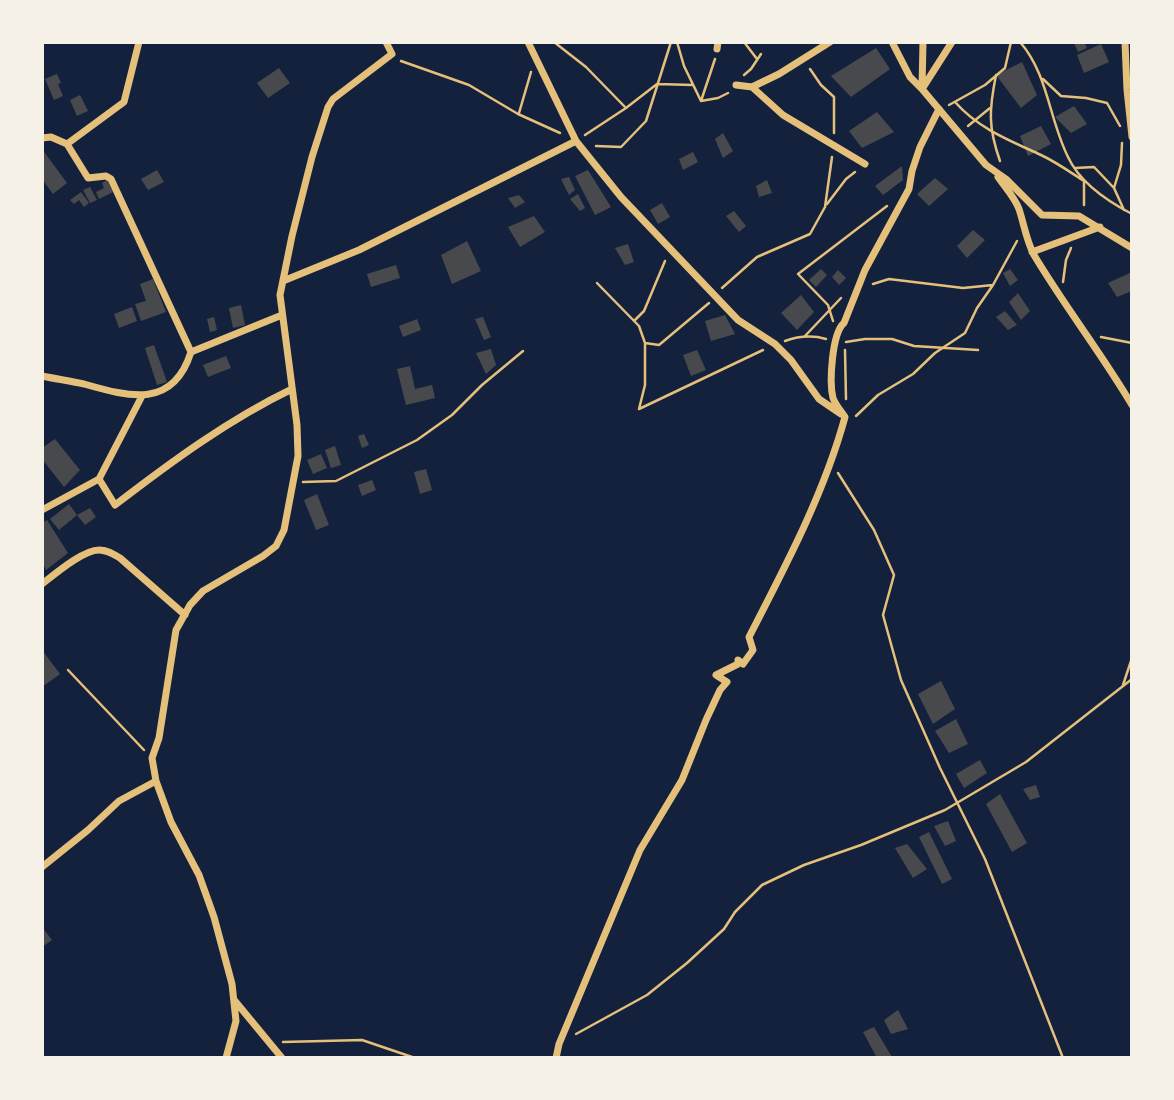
<!DOCTYPE html>
<html>
<head>
<meta charset="utf-8">
<style>
	body { margin:0 }
	#map { position:relative; width:1174px; height:1100px; overflow:hidden; background:#14213d; font-family:"Fira Sans Condensed",sans-serif }
	canvas { display:block }
	.frame { position:absolute; inset:0; border:44px solid #f6f1e7; pointer-events:none }
</style>
</head>
<body>
<div id="map">
<canvas width="1174" height="1100"></canvas>
<div class="frame"></div>
</div>
<script>
const ctx = document.querySelector('canvas').getContext('2d');
ctx.lineJoin = 'round';
function fillPath(path, color) { ctx.fillStyle = color; ctx.fill(path, 'evenodd'); }
function stroke(path, color, width, dash) { ctx.strokeStyle = color; ctx.lineWidth = width; ctx.lineCap = dash ? 'butt' : 'round'; ctx.setLineDash(dash || []); ctx.stroke(path); }
fillPath(new Path2D(`
	M1084,42L1087,48L1078,52L1074,43Z
	M1101,44L1109,62L1084,73L1077,55Z
	M876,48L890,69L851,97L831,76Z
	M1022,62L1037,95L1021,108L996,75Z
	M279,68L290,83L268,98L257,83Z
	M57,74L61,83L58,84L63,96L54,100L45,79Z
	M80,95L88,111L77,116L70,100Z
	M1074,106L1087,124L1071,133L1055,117Z
	M877,112L894,132L862,148L849,131Z
	M1041,126L1051,144L1028,156L1020,136Z
	M723,133L733,151L723,158L715,139Z
	M42,149L67,183L53,194L42,179Z
	M693,152L698,162L683,170L679,159Z
	M902,166L903,180L883,195L875,186Z
	M157,170L164,182L148,190L141,179Z
	M588,170L611,207L595,215L575,176Z
	M569,177L575,190L569,195L561,179Z
	M935,178L948,189L929,206L917,194Z
	M107,180L113,192L99,199L96,192L104,188L102,183Z
	M767,180L772,193L759,197L756,186Z
	M90,187L97,200L90,203L83,190Z
	M81,192L89,203L84,207L79,200L74,204L70,200Z
	M578,194L585,208L580,211L570,199Z
	M519,195L525,202L515,208L508,198Z
	M662,203L670,217L658,224L650,210Z
	M734,211L746,226L739,232L726,216Z
	M534,216L545,232L520,247L508,227Z
	M973,230L985,240L967,258L957,246Z
	M467,241L481,271L452,284L441,255Z
	M628,244L634,262L625,265L615,248Z
	M396,265L400,278L371,287L367,274Z
	M821,269L827,275L816,287L809,280Z
	M1010,269L1018,280L1010,286L1003,273Z
	M838,270L846,278L839,285L832,277Z
	M1132,272V291L1117,297L1108,283Z
	M153,279L166,312L141,321L135,304L146,301L140,284Z
	M1018,293L1030,311L1021,320L1009,302Z
	M801,295L814,312L797,330L781,313Z
	M241,305L245,325L233,328L229,308Z
	M132,307L137,321L119,328L114,314Z
	M1005,311L1017,325L1008,330L996,317Z
	M725,315L735,334L711,341L705,321Z
	M214,317L217,330L210,332L207,319Z
	M483,317L491,337L484,340L475,319Z
	M417,319L421,330L403,337L399,326Z
	M154,345L167,382L157,385L145,348Z
	M491,349L496,365L486,374L476,353Z
	M697,350L706,370L691,376L683,355Z
	M226,356L231,368L208,377L203,365Z
	M410,366L415,389L432,385L435,398L406,405L397,369Z
	M364,434L369,445L362,448L358,436Z
	M55,439L80,470L64,487L42,459V448Z
	M335,446L341,465L331,468L325,450Z
	M321,454L327,468L313,474L307,460Z
	M426,469L432,490L420,494L414,472Z
	M372,480L376,490L362,496L358,485Z
	M317,494L329,525L316,530L304,500Z
	M69,504L77,515L59,530L50,519Z
	M90,508L96,517L85,525L77,515Z
	M47,520L68,553L46,570L42,561V523Z
	M42,650L60,674L42,687Z
	M941,681L955,709L933,724L918,694Z
	M956,719L968,744L949,753L935,731Z
	M980,760L987,773L964,788L956,774Z
	M1036,785L1040,797L1030,800L1023,789Z
	M1000,794L1027,843L1012,852L986,804Z
	M948,821L956,841L945,846L934,826Z
	M929,832L952,879L942,884L919,837Z
	M907,844L927,869L913,878L895,848Z
	M42,927L52,940L42,947Z
	M898,1010L908,1029L891,1034L884,1020Z
	M874,1027L892,1057L877,1058L863,1032Z`), '#48494c');
stroke(new Path2D(`
	M554,42L586,67L626,108L657,84L693,85
	M677,42L684,66L701,101L715,59
	M744,42L757,59
	M1020,42C1048,74 1049,119 1068,157C1080,183 1107,201 1132,214
	M401,61L469,85L518,114L560,133
	M810,69L821,85L834,97V133
	M744,75L751,69L761,54
	M996,75C989,110 988,127 1000,161
	M1043,79L1061,96L1086,98L1107,103L1120,126
	M701,101L718,98L728,93
	M956,103C979,129 1011,141 1041,155C1056,162 1070,172 1084,181V205
	M949,105L985,85L1005,68L1011,42
	M519,113L531,72
	M968,126L990,108
	M585,135L626,108
	M1122,143L1121,165L1114,188L1124,210
	M596,146L621,147L646,121L671,42
	M1075,168L1094,167L1114,188
	M827,204L846,179L855,172
	M1063,282L1066,260L1071,248
	M597,283L639,326L645,343L659,345L709,303
	M873,284L889,279L963,288L993,285L1017,241
	M722,288L757,257L810,234L825,207L832,157
	M635,320L644,311L665,261
	M833,321L828,305L798,274L887,206
	M805,336L841,298
	M1101,337L1132,343
	M785,341C799,336 812,335 826,339
	M846,342L865,339H892L914,346L978,350
	M645,343V385L639,409L763,350
	M845,350L846,399
	M856,416L878,395L913,374L935,353L965,333L977,308L993,285
	M838,473L874,530L894,575L883,615L901,680L940,768L985,859L1063,1058
	M303,482L336,481L417,440L452,415L482,385L523,351
	M68,670L144,750
	M1123,685L1132,658
	M576,1034L647,995L687,963L724,929L735,912L762,885L804,865L861,845L945,810L1026,762L1132,679
	M283,1042L362,1040L415,1058`), '#e5c07b', 2.5);
stroke(new Path2D(`
	M528,42L576,141L621,197L738,320L775,344L791,360L819,399L841,414
	M892,42L910,77L922,89L986,165L1006,179L1042,215L1079,216L1132,248
	M1125,42L1127,90L1132,137
	M717,49L718,42
	M736,85L752,87L779,74L830,42
	M752,87L783,115L865,164
	M922,88L923,42
	M922,89L952,42
	M42,138L51,137L67,144L124,102L139,42
	M67,144L88,178L106,176L111,179L191,352
	M998,177C1005,187 1015,198 1019,209C1024,224 1026,240 1034,255C1065,307 1102,354 1132,405
	M1032,252L1100,227
	M283,281L359,250L576,141
	M42,376C56,379 71,381 84,384C130,397 173,409 191,352L282,315
	M99,479L142,396
	M42,510L99,479L115,505C171,462 228,420 292,389
	M42,584C55,574 83,550 99,550C107,550 113,554 120,558L185,615
	M42,867L88,830L119,801L156,781
	M235,1001L282,1058
	M226,1058L236,1021L232,984L214,917L199,875L171,822L156,781L152,758L159,738L176,630L190,605L203,591L263,556L276,546L284,530L298,456L297,425L280,295L292,236L312,157L328,107L333,99L392,54L386,42
	M556,1058L559,1044L640,850L682,780L706,720L720,690L727,682L716,675L738,664V660L743,664L753,650L749,637C785,567 824,494 845,417C841,411 835,404 833,398C829,382 832,333 844,323L865,270L909,189L912,171L920,147L939,109`), '#e5c07b', 7);
</script>
</body>
</html>
